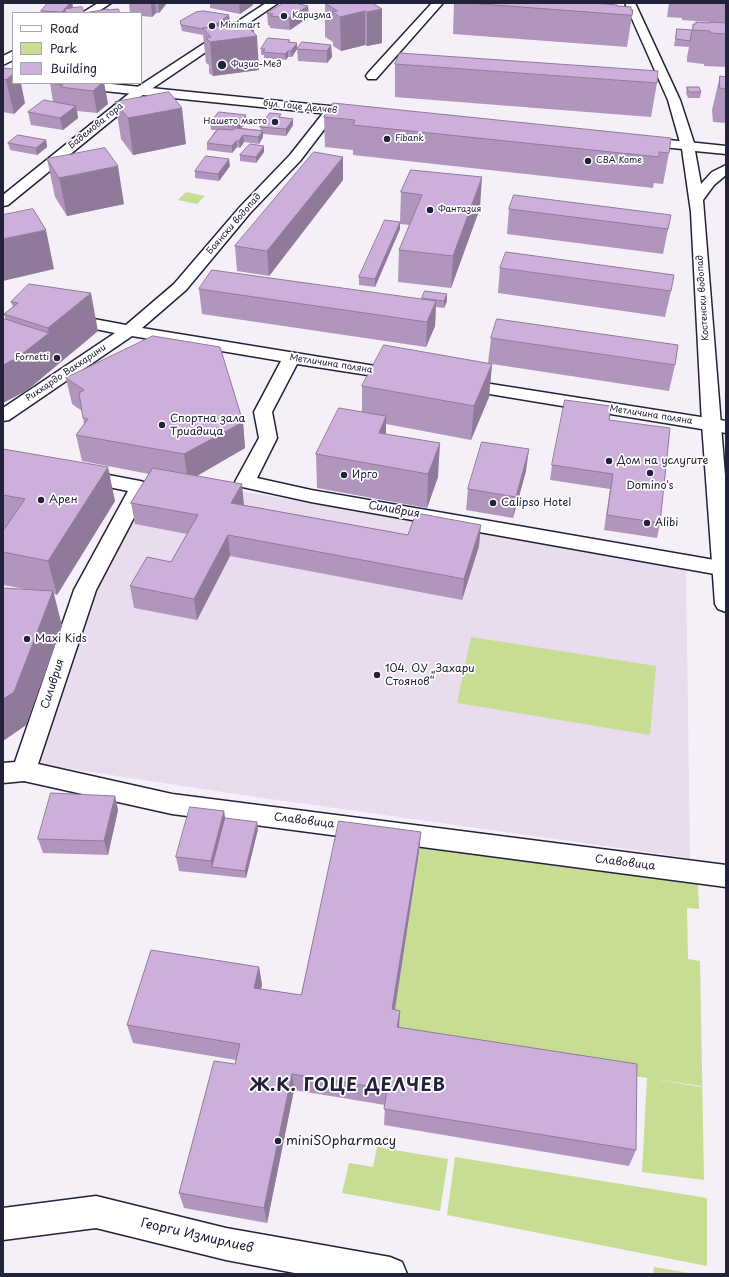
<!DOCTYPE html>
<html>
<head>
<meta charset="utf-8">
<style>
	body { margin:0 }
	#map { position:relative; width:729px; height:1277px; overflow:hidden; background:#f5eff8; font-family:"Playpen Sans",sans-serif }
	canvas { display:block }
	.frame { position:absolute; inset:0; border:4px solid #22223b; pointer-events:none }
	.legend { position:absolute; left:12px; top:12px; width:130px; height:72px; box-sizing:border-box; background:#fff; border:1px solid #a7a7b1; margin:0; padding:5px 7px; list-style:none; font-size:12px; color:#22223b }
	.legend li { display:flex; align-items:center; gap:8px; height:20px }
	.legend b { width:20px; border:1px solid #a7a7b1 }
</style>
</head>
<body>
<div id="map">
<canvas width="729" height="1277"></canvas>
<div class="frame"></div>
<ul class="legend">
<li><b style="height:5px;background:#fff"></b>Road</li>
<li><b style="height:11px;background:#c6dd93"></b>Park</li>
<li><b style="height:11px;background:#cdafdb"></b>Building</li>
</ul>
</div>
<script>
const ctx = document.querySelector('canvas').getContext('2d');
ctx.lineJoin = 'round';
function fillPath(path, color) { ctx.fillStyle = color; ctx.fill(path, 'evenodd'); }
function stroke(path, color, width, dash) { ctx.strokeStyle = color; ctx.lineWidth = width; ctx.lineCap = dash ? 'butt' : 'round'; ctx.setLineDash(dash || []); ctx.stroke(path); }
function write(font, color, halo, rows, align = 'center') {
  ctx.font = font + ' "Playpen Sans",sans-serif'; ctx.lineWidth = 3.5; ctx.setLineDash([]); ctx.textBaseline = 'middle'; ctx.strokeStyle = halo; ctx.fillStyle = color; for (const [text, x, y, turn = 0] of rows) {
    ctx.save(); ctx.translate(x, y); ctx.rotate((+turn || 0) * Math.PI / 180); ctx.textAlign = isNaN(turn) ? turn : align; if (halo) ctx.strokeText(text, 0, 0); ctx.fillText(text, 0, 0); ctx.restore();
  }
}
fillPath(new Path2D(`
	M147,487L229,489L686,568L690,858L242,795L39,764L95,586Z`), '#e9dcef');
fillPath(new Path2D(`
	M186,192L205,196L197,204L178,200Z
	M471,637L656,666L650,735L457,703Z
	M421,840L698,884L699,909L687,908L688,959L700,961L704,1180L642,1172L647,1078L701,1087V1086L397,1041L392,1027Z
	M377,1147L448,1159L440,1211L342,1193L349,1163L373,1167Z
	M455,1157L707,1198V1266L447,1215Z
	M654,1267L695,1274H653Z`), '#c6dd93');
const minor = new Path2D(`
	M98,3H111L96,13H82Z
	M266,3H278L144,94L8,205L3,206V195L136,88Z
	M432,3H443L376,79H368L366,76L368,73Z
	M625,3H635L680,100L695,146L693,149H683L681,146L668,100Z
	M13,51V60L3,65V56Z
	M333,106L338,107L339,110L300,161L250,213L186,290L142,328L406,371L409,375L406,379L400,380L297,364L272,412L277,438L257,478L311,490L726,562V576L311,502L238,486L235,482L259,438L254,412L281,361L132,336L9,420L3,421V408L115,333L61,322L59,319L61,316L67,314L126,325L174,284L240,207L290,155L328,107Z
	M459,379L726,421V433L453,388L450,384L453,380Z
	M82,470L140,481L147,483L150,487L96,590L38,764L172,794L726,865V887L172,814L24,781L3,783V763L15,762L74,590L128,491L75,480L72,476L75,472Z
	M96,1196L226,1228L390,1257L402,1262L407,1274H300L226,1260L96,1228L3,1240V1208Z`);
const tertiary = new Path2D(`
	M59,83H101L359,109L364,110L365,113L364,116L359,117L65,87L61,86Z
	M640,137L726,146V154L695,151L701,184L712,172L726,165V175L714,185L703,200L726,488V612L718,609L715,604L702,424L691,212L682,149L635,144L633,141L635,138Z`);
stroke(minor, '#22223b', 3);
stroke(tertiary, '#22223b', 3);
fillPath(minor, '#fff');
fillPath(tertiary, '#fff');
fillPath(new Path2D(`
	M48,3H72L73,7L72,8L84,13L108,10L120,13H41V11Z
	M129,3H167L159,13H156L152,17L141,16V13H130Z
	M210,3H253V5L240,14L210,8Z
	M325,3H374V4L382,9V43L367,46L365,45L341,51L333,46V42L325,37Z
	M454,3H593L617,6L633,10L627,47L453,34Z
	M669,3H726V67L704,66V64L687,62V57L689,47L674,46L677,29L692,30L693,24H696V22L710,23V22L682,20V18L667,17Z
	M308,6L309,17L290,30L270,28V26L268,25L267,13Z
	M180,21H230L224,26L254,33L259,70L213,76L209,73V65L206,63L203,35L182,31Z
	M290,42L297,49L292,57H288L286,60L264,58V55H261V49Z
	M331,45L332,57L327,63L298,61L297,49Z
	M395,64L657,83L651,117L395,97Z
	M3,68L25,103L14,114L3,112Z
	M720,76L726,77V123L713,122L712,110Z
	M50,83H104L108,104L97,113L77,111L78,118L63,130L31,125L28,112L53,102Z
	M687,87L701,92L700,98H688L686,93Z
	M115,102L186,144L133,155L121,139Z
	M246,115V122L241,128L261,130L260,127L281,118L293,119V125L286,136L263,134V137L259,144L244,142L240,148L237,147L232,153L207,150V143L216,130H211L210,123Z
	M324,117L669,153L663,184L654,183L653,188L353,155V150L325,147Z
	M46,140L47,147L37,155L10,150L8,143Z
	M264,146V152L256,163L240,161V155Z
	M343,157V180L269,276L237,271L235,246Z
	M47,159L124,204L67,216L55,197Z
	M230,166L219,181L195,178V171Z
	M411,170L480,208L451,288L398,282L399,250L410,225L400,224V229L375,287L359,285V277L400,222L401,192Z
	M509,209L671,215L663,254L507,234Z
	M500,268L671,291L665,317L498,293Z
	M29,284L98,331L26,391L4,314L13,307L11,302Z
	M199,289L422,299V298L447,301L444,308L436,307L435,326L426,347L202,314Z
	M491,338L675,365L669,391L492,364L489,397L471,440L386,424V434L438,477L427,508L317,488L316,454L362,411V386L488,363Z
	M66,378L243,422L245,448L197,476L244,505L408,535L479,546L462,600L230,556L197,620L134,608L130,586L171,562L187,534L135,524L131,503L149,474L82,461L76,435L84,424L82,411L72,404Z
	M609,420L660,523L657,538L604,530L610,489L550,480L552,465Z
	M3,449L115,501L57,595L54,594L62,626L26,725L3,741V588L30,590L3,585V531L5,528H3Z
	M526,471L513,518L466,510L468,489Z
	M115,796L118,810L108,855L43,853L38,839Z
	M224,811L225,818L257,822L258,829L246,878L179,871L176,857Z
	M421,832L419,852L395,1010L399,1027L636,1150L629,1166L384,1125L385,1105L294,1090L267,1223L184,1208L179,1193L235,1064L236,1060L133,1043L127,1025L259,967L262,985L261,989L301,995Z`), '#b096bc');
fillPath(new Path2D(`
	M70,3H72L73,7L68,13L65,9Z
	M151,3H155L156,13L152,17Z
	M158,3H167L159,13Z
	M239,3H253V5L240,14Z
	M371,3H374V11L382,9V43L367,46V12Z
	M308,6L309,17L290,30L289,18Z
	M65,9V13H63L62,12Z
	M365,11V45L341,51L340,17Z
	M229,15L230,21L209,35L208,30Z
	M254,27V36H257L259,70L213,76L210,42L249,28Z
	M297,43V49L292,57L291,51Z
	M331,45L332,57L327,63V51Z
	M288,51V57L286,60L285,54Z
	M13,74V83H21L25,103L14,114L6,80Z
	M102,83H104L108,104L97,113L93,91Z
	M76,106L78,118L63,130L60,118Z
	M182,108L186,144L133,155L128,118Z
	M246,115V122L238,133L237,126Z
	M293,119V125L286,136V129Z
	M263,131V137L259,144L258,137Z
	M243,135L244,142L240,148L239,141Z
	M46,140L47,147L37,155L36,148Z
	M236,141L237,147L232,153V146Z
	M264,146V152L256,163V157Z
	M343,157V180L269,276L267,251Z
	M229,159L230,166L219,181L218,174Z
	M118,166L124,204L67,216L59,178Z
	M482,177L480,208L451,288L453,256Z
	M400,222V229L375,287V279Z
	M46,230L54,269L3,281V239Z
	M91,293L98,331L26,391L3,403V365L49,333L48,328Z
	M447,294V301L444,308V301Z
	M436,301L435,326L426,347L427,322Z
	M492,364L489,397L471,440L474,406Z
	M386,416V449L379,433Z
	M243,422L245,448L188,481L184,454Z
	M440,443L438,477L427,508L428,474Z
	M529,449L526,471L513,518L516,497Z
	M108,467L115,501L57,595L48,561Z
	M242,484L244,505L234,524L231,503Z
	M481,525L479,546L462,600L464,579Z
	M228,535L230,556L197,620L194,599Z
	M53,591L62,626L26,725L3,741V699Z
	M115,796L118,810L108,855L104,841Z
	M224,811L226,825L212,867L211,861Z
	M257,822L258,829L246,878L245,871Z
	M421,832L419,852L392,1027V1009Z
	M259,967L262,985L256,1007L254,988Z
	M400,1011L399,1029L397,1027Z
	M292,1074L294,1090L267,1223L264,1208Z`), '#907a99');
const building = new Path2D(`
	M48,3H70L62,12L41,11Z
	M284,3H295L308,6L289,18L270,16L273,14L267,13Z
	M325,3H372L382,9L367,12L365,11L340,17L332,12L337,11Z
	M468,3H593L617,5V6L631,7V10H633L632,15Z
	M82,7L84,13L108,9V10L118,9L120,13H66L65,9Z
	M204,11L229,15L212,27L203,28V29L181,25L180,21L196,12Z
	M696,22L710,23V22L726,23V34L710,33V31L693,30V24H696Z
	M249,23L254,27L249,28L257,36L210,42L206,38L211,37L203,28Z
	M677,29L692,30L690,41L676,39Z
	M268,38L290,40L288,42L297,43L291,51H288L285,54L263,52L265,49H261Z
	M302,42L331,45L327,51L297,49Z
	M400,53L658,71L657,83L395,64Z
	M3,68L13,69V74L6,80L3,79Z
	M720,76L726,77V89L720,88Z
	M56,83H102L93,91L60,87L63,85L55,84Z
	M687,87H699L701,92H689Z
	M169,92L182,108L128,118L115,102Z
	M44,100L76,106L60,118L28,112Z
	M333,103L671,138L669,153L659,152V157L353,125L355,120L324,117Z
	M219,112L246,115L237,126L210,123Z
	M270,113L281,114L279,117L293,119L286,129L260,127Z
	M235,128L263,131L258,137L243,135L239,141H236L232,146L207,143L218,129L233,130Z
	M18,135L46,140L36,148L8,143Z
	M250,144L264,146L256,157L240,155Z
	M105,148L118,166L59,178L47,159Z
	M314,152L343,157L267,251L235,246Z
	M206,156L229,159L218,174L195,171Z
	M411,170L482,177L453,256L399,250L422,195L401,192Z
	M514,195L671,215L668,229L509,209Z
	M33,209L46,230L3,239V215Z
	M385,220L400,222L375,279L359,277Z
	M506,252L674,275L671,291L500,268Z
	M212,270L436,301L427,322L199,289Z
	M29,284L91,293L48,328L4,314L18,303L11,302Z
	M425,291L447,294L444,301L422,298Z
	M5,319L49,333L17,358L3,365V321Z
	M497,319L678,345L675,365L491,338Z
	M153,336L220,347L243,422L184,454L76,435L88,419L83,418L79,393L84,390L66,378Z
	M384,345L492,364L474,406L362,386Z
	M565,400L611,406L609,420L670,428L660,523L607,515L613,474L552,465Z
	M339,408L386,416L379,433L440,443L428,474L316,454Z
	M482,442L529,449L516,497L468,489Z
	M3,449L108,467L48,561L3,552V531L25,499L3,495Z
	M153,468L242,484L231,503L408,535L416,513L481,525L464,579L228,535L194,599L130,586L147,557L171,562L198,515L131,503Z
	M3,588L53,591L14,692L3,699Z
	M51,793L115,796L104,841L38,839Z
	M190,807L224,811L211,861L176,857Z
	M225,818L257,822L245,871L212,867Z
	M339,821L421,832L392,1009L400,1011L397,1027L637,1064L636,1150L384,1109L387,1089L292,1074L264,1208L179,1193L214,1061L235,1064L240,1044L127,1025L151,950L259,967L254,988L301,995Z`);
fillPath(building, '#cdafdb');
stroke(building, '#907a99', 1);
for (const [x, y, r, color] of [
	[284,16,4,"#22223b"],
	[212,26,4,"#22223b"],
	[222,65,5,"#22223b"],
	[275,122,4,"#22223b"],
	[387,139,4,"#22223b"],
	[588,161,4,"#22223b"],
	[430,210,4,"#22223b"],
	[57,358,4,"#22223b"],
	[162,425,4,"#22223b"],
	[609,461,4,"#22223b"],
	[650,473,4,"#22223b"],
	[344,475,4,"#22223b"],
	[41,500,4,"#22223b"],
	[493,503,4,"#22223b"],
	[647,523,4,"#22223b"],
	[27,639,4,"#22223b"],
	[377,675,4,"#22223b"],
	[278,1141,4,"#22223b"]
]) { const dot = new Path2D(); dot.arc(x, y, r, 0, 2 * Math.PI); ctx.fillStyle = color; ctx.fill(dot); stroke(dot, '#fff', 1.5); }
write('9px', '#22223b', '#fff', [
	["Каризма",292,16],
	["Minimart",220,26],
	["Физио-Мед",231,65],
	["Нашето място",267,122,"right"],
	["Fibank",395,139],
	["CBA Kome",596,161],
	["Фантазия",438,210],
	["Fornetti",49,358,"right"]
], 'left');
write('9px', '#22223b', '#fff', [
	["бул. Гоце Делчев",300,107,6],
	["Бадемова гора",96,126,-39],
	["Боянски водопад",234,224,-49],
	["Костенски водопад",703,298,-94],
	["Метличина поляна",331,364,9],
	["Риккардо Ваккарини",66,373,-34],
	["Метличина поляна",651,415,9]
]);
write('11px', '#22223b', '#fff', [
	["Спортна зала",170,419],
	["Триадица",170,432],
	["Дом на услугите",617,461],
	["Ирго",352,475],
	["Domino's",650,486,"center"],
	["Арен",49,500],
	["Calipso Hotel",501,503],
	["Alibi",655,523],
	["Maxi Kids",35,639],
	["104. ОУ „Захари",385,669],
	["Стоянов“",385,682]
], 'left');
write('11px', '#22223b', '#fff', [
	["Силиврия",394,510,10],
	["Силиврия",53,684,-72],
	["Славовица",304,821,7],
	["Славовица",625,863,7]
]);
write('13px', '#22223b', '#fff', [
	["miniSOpharmacy",286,1141]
], 'left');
write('13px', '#22223b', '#fff', [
	["Георги Измирлиев",197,1236,13]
]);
ctx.letterSpacing = '1px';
write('bold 18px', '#22223b', '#fff', [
	["Ж.К. ГОЦЕ ДЕЛЧЕВ",348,1086]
]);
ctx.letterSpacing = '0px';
</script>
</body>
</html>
